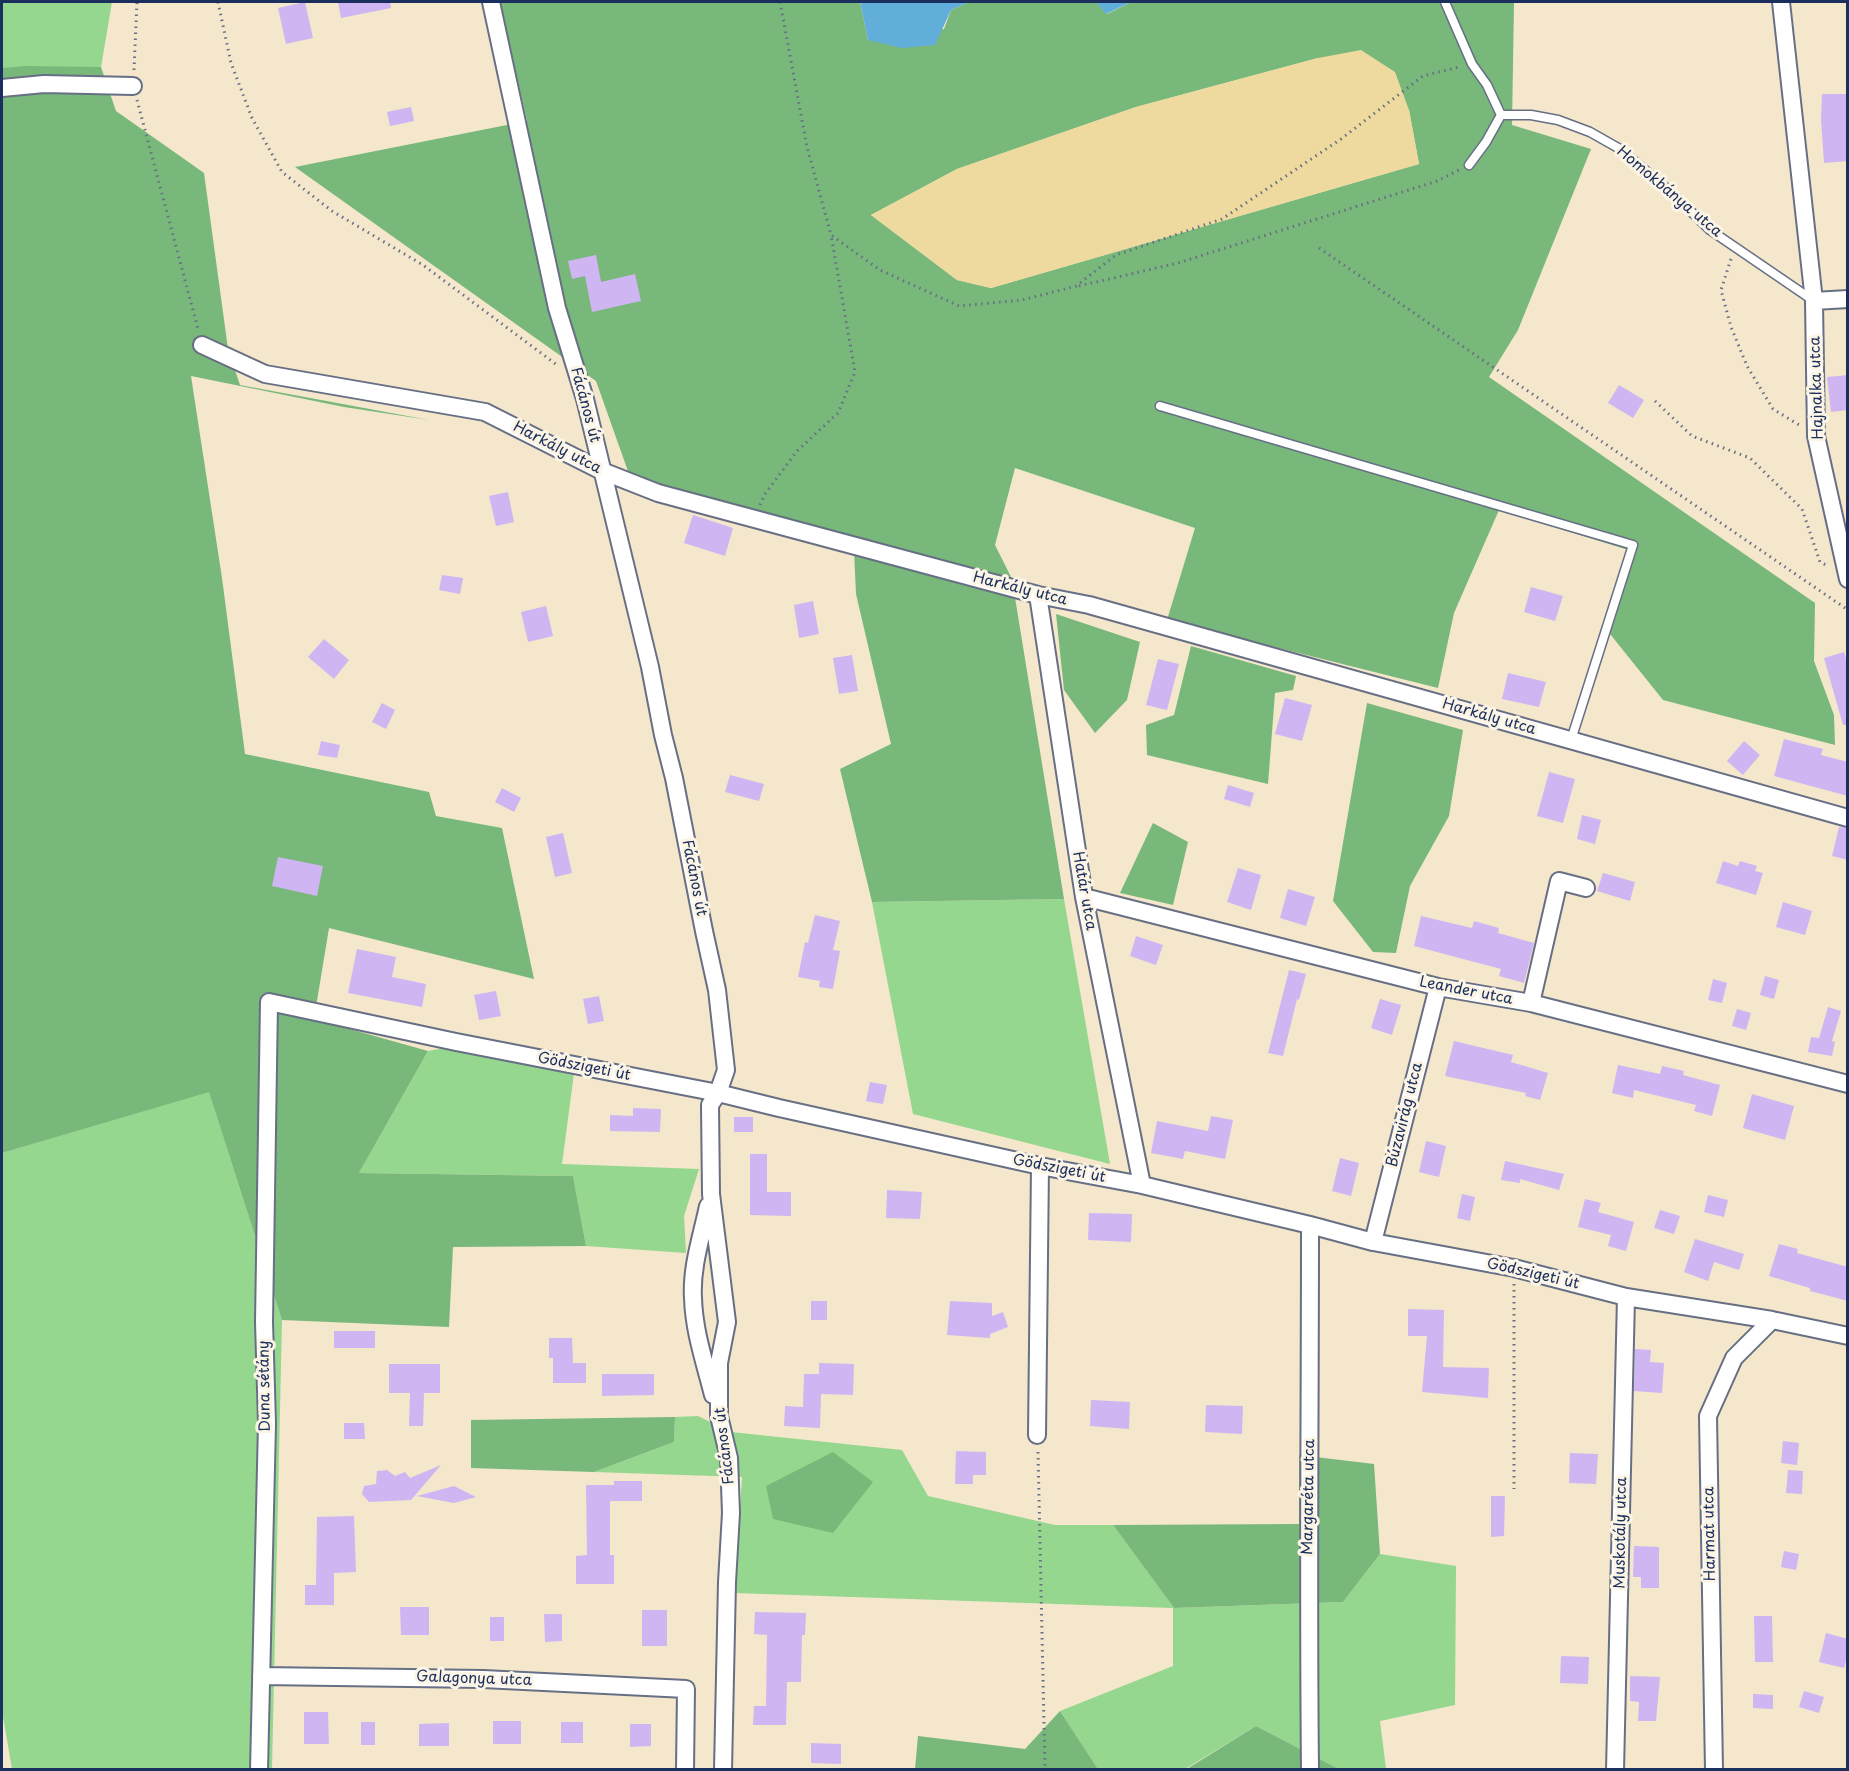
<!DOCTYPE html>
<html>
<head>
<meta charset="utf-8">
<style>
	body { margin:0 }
	#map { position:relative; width:1849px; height:1771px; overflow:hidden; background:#f4e7cc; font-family:"Playpen Sans",sans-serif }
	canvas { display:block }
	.frame { position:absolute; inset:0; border:3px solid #1b2f5e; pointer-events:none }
</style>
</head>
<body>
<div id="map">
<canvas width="1849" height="1771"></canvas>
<div class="frame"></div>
</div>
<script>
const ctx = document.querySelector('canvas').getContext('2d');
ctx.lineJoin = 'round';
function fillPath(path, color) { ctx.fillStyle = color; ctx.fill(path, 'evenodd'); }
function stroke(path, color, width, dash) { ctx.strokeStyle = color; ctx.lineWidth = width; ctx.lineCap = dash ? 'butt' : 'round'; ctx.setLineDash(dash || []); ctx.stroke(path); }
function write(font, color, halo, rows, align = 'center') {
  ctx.font = font + ' "Playpen Sans",sans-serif'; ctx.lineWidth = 6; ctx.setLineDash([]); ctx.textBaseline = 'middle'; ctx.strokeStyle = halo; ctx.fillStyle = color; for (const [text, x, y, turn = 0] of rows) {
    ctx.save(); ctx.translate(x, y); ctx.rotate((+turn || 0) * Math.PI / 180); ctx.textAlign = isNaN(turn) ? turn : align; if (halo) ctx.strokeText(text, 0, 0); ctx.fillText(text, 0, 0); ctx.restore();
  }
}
fillPath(new Path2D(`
	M2,2H112L101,67L2,68Z
	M1064,899L1110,1164L913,1114L872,902Z
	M445,1048L574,1073L562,1164L699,1169L684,1216L686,1253L586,1246L573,1176L359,1173L428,1051Z
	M209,1091L282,1320L272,1769H12L2,1711V1153Z
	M698,1416L731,1432L902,1450L928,1496L1055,1525H1113L1174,1608L1343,1602L1380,1554L1456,1566L1455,1705L1380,1721L1386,1769H1339L1256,1726L1185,1769H1098L1060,1711L1173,1666V1608L735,1593L742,1477L594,1472L674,1442L675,1417Z`), '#95d78f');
fillPath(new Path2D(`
	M500,2H860L868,40L944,29L951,10L969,2H1096L1107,14L1131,2H1514L1512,125L1591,149L1518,330L1489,377L1815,603L1814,661L1834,715L1835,745L1663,700L1610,634L1635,552L1499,510L1454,613L1438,688L1167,620L1195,528L1015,468L995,545L1012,579L1064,899L872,902L840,769L891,744L856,594L854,551L635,491L596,381L295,167L527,121ZM1318,58L1409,110L1419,164L991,288L957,280L871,215L957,169L1136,107Z
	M26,66L101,67L116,111L204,173L228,349L240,385L429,420L344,407L191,376L222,578L245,754L429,792L436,816L502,828L534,979L329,928L314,1019L428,1051L359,1173L573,1176L586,1246L453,1247L449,1327L282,1320L209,1092L2,1153V68Z
	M1056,614L1140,642L1127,700L1095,733L1064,690Z
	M1191,646L1296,676L1293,690L1275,693L1268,784L1147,755L1146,725L1174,715Z
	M1367,703L1463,730L1449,816L1410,886L1396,953L1373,952L1333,901Z
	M1153,823L1188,842L1173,905L1120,893Z
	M675,1417L674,1442L594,1472L471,1468V1420Z
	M833,1452L873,1482L833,1533L773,1519L766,1486Z
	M1299,1455L1374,1464L1380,1554L1343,1602L1174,1608L1113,1525L1299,1524Z
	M1060,1711L1098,1769H915L918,1736L1025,1749Z
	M1256,1726L1339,1769L1185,1770Z`), '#78b87a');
fillPath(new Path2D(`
	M1361,50L1395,72L1409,110L1419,164L991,288L957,280L871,215L957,169L1136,107L1318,58Z`), '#eeda9e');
fillPath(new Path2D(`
	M860,2H969L951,10L935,45L902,48L868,40Z
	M1096,2H1131L1106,14Z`), '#62aedb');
fillPath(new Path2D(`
	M305,2L313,38L286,44L278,8Z
	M338,2H390L391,8L341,18Z
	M1822,94H1848V161L1824,163L1821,120Z
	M411,107L414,121L390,126L387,112Z
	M596,255L601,282L635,274L641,301L592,312L585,276L572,279L568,261Z
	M1848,375V410L1831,412L1827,377Z
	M1619,385L1644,400L1633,418L1608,403Z
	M508,492L514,522L496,526L489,496Z
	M693,515L733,528L725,556L684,543Z
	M442,575L463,578L460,594L439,590Z
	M1531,587L1563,596L1555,621L1524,612Z
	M813,601L819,634L799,638L794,605Z
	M546,606L553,636L528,642L521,612Z
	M324,639L349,660L334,679L308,657Z
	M1844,652L1848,665V725H1843L1824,658Z
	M852,655L858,691L839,694L833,658Z
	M1158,659L1179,664L1167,710L1146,705Z
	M1508,673L1546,682L1539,707L1502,699Z
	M1285,698L1312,705L1302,741L1275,734Z
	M382,703L395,710L386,729L372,722Z
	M1784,739L1823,749L1821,755L1848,762V796L1774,776Z
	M321,741L340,745L337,758L318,755Z
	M1744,741L1760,755L1743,775L1727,761Z
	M1549,772L1575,779L1563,823L1537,816Z
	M730,775L764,784L759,801L725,792Z
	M1228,785L1254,793L1250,807L1224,799Z
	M502,788L521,798L514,812L495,802Z
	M1582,815L1601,820L1595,844L1577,839Z
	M1839,827L1848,828V860L1832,856Z
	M563,833L572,873L555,877L546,837Z
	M278,857L323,866L317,896L272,886Z
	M1723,861L1738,866L1740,861L1757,866L1755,871L1763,873L1756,895L1716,883Z
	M1238,868L1261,875L1251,910L1227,902Z
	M1603,873L1635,882L1630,901L1597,891Z
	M1288,889L1315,897L1306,926L1280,918Z
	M1783,902L1812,911L1805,935L1776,927Z
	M815,915L840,921L833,950L840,951L833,989L819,987L820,981L798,977L805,942L808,943Z
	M1421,916L1472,928L1474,921L1499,928L1498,933L1534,943L1524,983L1499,976L1501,969L1414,946Z
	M1136,936L1163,945L1156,965L1130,956Z
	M357,949L396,957L392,977L426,984L422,1007L348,993Z
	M1289,970L1306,974L1299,1000L1297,999L1283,1056L1268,1053Z
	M1765,976L1779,980L1774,999L1760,995Z
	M1713,979L1727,983L1722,1003L1708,1000Z
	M496,991L501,1016L479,1020L474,995Z
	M599,996L604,1021L588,1024L583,999Z
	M1380,999L1401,1005L1392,1035L1371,1028Z
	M1828,1007L1841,1011L1832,1041L1835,1042L1832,1056L1808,1052L1811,1037L1819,1038Z
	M1737,1009L1751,1013L1746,1030L1732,1026Z
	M1454,1041L1513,1055L1511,1062L1548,1073L1540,1100L1525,1096L1526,1093L1445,1076Z
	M1618,1065L1660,1074L1662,1066L1684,1071L1683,1075L1720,1085L1712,1116L1694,1111L1696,1105L1634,1090L1633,1098L1612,1093Z
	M870,1082L887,1085L883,1104L866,1101Z
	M1752,1094L1794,1106L1785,1140L1743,1128Z
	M633,1108L661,1109L660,1132L610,1131V1115L633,1116Z
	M1211,1116L1233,1120L1225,1159L1185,1151L1183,1159L1151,1153L1157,1121L1208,1131Z
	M734,1117H753V1132H734Z
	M1426,1141L1446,1146L1439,1177L1419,1172Z
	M750,1154H767V1192H791V1216L750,1215Z
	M1340,1158L1359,1163L1351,1196L1332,1191Z
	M1505,1161L1564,1174L1559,1190L1520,1179V1183L1501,1180Z
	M887,1190L922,1192L920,1219L886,1218Z
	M1462,1194L1475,1197L1470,1221L1457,1218Z
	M1708,1195L1728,1200L1724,1217L1704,1212Z
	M1585,1199L1601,1203L1598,1212L1634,1222L1626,1251L1608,1246L1611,1235L1578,1227Z
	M1660,1210L1680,1216L1674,1234L1654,1228Z
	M1089,1213L1132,1214L1131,1242L1088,1240Z
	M1695,1239L1744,1254L1739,1270L1714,1262L1708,1281L1684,1272Z
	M1779,1244L1798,1249L1797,1253L1848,1267V1301L1810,1291V1288L1769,1276Z
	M811,1301H827V1320H811Z
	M950,1301L992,1303V1316L1003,1312L1008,1327L990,1334V1338L947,1335Z
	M1408,1309L1444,1310L1443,1367L1489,1368L1488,1398L1422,1392L1427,1336H1408Z
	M334,1331H375V1348H334Z
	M549,1338H572L573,1363H586V1383H553V1358H549Z
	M1635,1349L1651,1350L1650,1362L1664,1363L1662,1393L1634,1391Z
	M819,1363L854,1364L853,1395L821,1394L820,1428L784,1426L785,1406L803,1407L804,1374H819Z
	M389,1364H440V1393H424L423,1426H409L410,1393H389Z
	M602,1374H654V1395L602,1396Z
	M1091,1400L1130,1402L1129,1429L1090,1426Z
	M1206,1405L1243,1406L1242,1434L1205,1432Z
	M344,1423H364L365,1439H344Z
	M1783,1441L1799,1443L1797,1465L1781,1463Z
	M956,1451L986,1452V1475H973V1484H955Z
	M1570,1453L1598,1454L1596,1484L1569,1483Z
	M441,1465L411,1500L369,1502L362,1494L364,1486L376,1484L377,1471L387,1470L395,1476L405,1472L410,1478Z
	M1788,1470L1803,1471L1802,1494L1786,1493Z
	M614,1481H642V1501H610V1555H614V1584H576V1556L587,1555L586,1485H614Z
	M454,1486L476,1497L454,1503L417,1496Z
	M1491,1496H1505L1504,1536L1491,1537Z
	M354,1516L356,1572L334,1573V1605H305V1585H316L317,1517Z
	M1634,1546L1659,1547V1588H1641V1577H1633Z
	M1784,1551L1799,1554L1796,1570L1781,1567Z
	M400,1607H429V1635H401Z
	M642,1610H667V1646H642Z
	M755,1612L806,1613L805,1635H802L801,1682H787L786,1725H753L754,1706H766L767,1635L754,1634Z
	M544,1614H562V1641L545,1642Z
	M1754,1616H1772L1773,1662H1755Z
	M490,1617H504V1641H490Z
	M1826,1633L1848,1639V1652L1844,1668L1819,1662Z
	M1561,1656L1589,1657L1588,1684L1560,1683Z
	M1630,1676L1660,1677L1656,1721H1638L1639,1702L1630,1701Z
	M1804,1691L1824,1697L1819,1713L1799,1707Z
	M1753,1694L1773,1695V1709L1753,1708Z
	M304,1712H328L329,1744H304Z
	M493,1721H521V1744H493Z
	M361,1722H375V1745H361Z
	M561,1722H583V1743H561Z
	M449,1723V1746H419V1724Z
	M630,1724H651V1746L630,1747Z
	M811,1743L841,1744V1764L811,1763Z`), '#d0b5f3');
const service = new Path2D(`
	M1445,2L1472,64L1487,85L1501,115
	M1469,165L1486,142L1501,115H1531L1558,120L1590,132L1620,149L1672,193L1710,230L1814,301
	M1160,406L1633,545L1571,740`);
const minor = new Path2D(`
	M491,2L557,308L585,399L650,667L663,735L674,778L704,931L717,990L726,1070L718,1093L710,1105L711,1194L727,1322L719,1363V1416L729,1458L731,1513L727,1582L723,1770
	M1781,2L1814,301L1816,436L1848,579
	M2,88L44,84L133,86
	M1814,301L1848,299
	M202,345L265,374L485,412L602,471L658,493L1038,595L1089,605L1848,818
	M1038,595L1084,897L1142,1185
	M1084,897L1438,987L1531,1003L1848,1084
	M1531,1003L1559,881L1586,888
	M708,1206C702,1235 691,1267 693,1298C694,1332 705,1363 713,1395
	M1310,1225C1310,1406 1308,1588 1310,1770
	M1373,1242L1438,987
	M1037,1435L1040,1166
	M261,1676L483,1679L686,1689L685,1770
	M259,1770L267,1423L264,1322L269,1002L456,1042L718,1093L779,1108L1040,1166L1142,1185L1310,1225L1373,1242L1514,1268L1626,1297L1772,1320L1848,1336
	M1615,1770L1626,1297
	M1714,1770L1708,1416L1734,1358L1772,1320`);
stroke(service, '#676f84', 11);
stroke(minor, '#676f84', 20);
stroke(new Path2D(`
	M218,2L231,63L252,118L282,172L332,211L423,265L557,365
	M780,2L807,147L831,235L880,270L959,306L1022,300L1076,286L1116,255L1222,219L1341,139L1423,76L1459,67
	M134,70L137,2
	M137,100L198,329
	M1319,248L1848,610
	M1731,259L1721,290L1731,327L1747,366L1773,409L1799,425
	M1079,286L1178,263L1437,181L1459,170
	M1655,401L1692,436L1750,458L1802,509L1820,562L1828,566
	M760,505L765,494L797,451L838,413L855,372L831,235
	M1514,1284V1489
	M1038,1452L1045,1770`), '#676f84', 3, [1.5, 4.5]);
stroke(service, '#fff', 8);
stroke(minor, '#fff', 16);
write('15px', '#1b2f5e', '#fcf5e5', [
	["Homokbánya utca",1669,192,40],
	["Hajnalka utca",1817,388,-92],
	["Fácános út",585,405,75],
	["Harkály utca",557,448,27],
	["Harkály utca",1020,589,14],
	["Harkály utca",1489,717,16],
	["Fácános út",694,878,79],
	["Határ utca",1084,891,80],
	["Leander utca",1466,991,11],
	["Gödszigeti út",584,1067,11],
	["Búzavirág utca",1405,1115,-76],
	["Gödszigeti út",1059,1169,11],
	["Gödszigeti út",1533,1274,13],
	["Duna sétány",265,1386,-91],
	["Fácános út",725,1446,-97],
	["Margaréta utca",1309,1497,-89],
	["Muskotály utca",1621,1533,-89],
	["Harmat utca",1710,1534,-91],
	["Galagonya utca",474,1679,2]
]);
</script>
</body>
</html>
